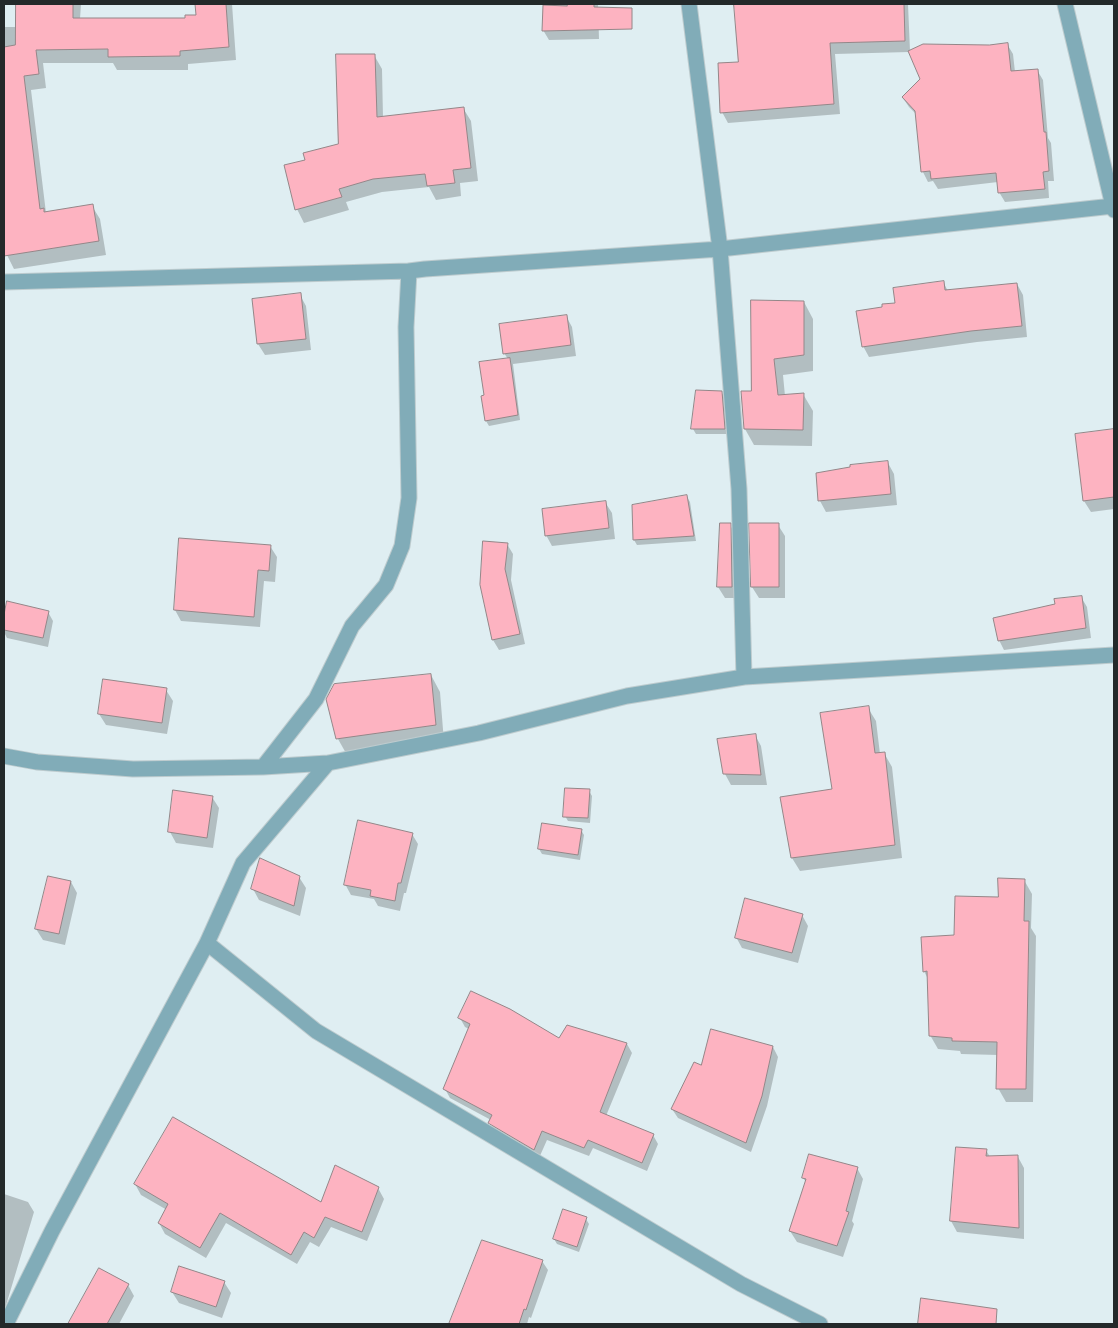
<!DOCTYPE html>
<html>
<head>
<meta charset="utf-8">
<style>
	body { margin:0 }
	#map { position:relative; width:1118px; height:1328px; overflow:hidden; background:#dfeef2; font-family:"Open Sans",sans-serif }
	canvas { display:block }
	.frame { position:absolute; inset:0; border:5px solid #23292a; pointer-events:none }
</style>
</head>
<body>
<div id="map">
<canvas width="1118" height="1328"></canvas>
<div class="frame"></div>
</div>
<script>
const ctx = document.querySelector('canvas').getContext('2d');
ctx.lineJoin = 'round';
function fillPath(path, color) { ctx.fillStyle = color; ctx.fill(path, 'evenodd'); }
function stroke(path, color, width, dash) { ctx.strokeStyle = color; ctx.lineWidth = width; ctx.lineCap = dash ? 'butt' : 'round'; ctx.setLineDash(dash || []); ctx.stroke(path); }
fillPath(new Path2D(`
	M17,4H81L80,19H186L197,16L196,4H232L236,60L188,64V70H117L113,63H43L46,88L31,90L46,213L92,206L100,219L106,255L14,269L7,255L4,235V27H17Z
	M543,4H598L599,39L549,40L543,30Z
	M733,4H908L910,51L1007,44L1013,54L1015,72L1037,70L1043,80L1048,138L1051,143L1054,181H1048L1049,198L1005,202L999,192L998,182L938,189L933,181L928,182L923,172L917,115L909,107L903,98L921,80L909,52L835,54L840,114L728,123L722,112L739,63L736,13Z
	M374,55L382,69L383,118L463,108L471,121L478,181L460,183L461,196L436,200L429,187L382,192L346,202L349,210L304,223L297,209L306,161L339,145Z
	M943,282L948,291L1017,284L1023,295L1027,337L977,342L869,357L863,346L884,308Z
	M300,295L306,306L311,350L265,355L258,344L253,300Z
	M804,302L813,319V371L783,375L785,396L803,394L813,411L812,446L754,445L745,429L752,392Z
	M566,316L572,327L576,356L513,364L520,420L489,426L486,421L485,396L508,359L504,353Z
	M721,392L724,397L727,434H696L693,429Z
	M1114,431V509L1091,512L1084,501L1077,435Z
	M888,463L894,474L897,505L826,512L820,501L818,474Z
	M687,497L690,502L696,541L637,545L634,540V506Z
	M605,502L612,513L615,539L552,546L546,535Z
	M730,525L736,536L738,598H725L718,587Z
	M778,525L785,536V598H759L752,587Z
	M507,544L513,554L511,580L525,644L499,650L493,640Z
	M270,546L277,557L275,582L264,581L260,627L181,621L175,610Z
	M1081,597L1087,607L1091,638L1004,650L999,640L1056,605Z
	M8,603L48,612L53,621L48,647L7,638L4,632V621Z
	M431,675L440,692L444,742L347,755L338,739Z
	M166,690L173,701L167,734L106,725L99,714Z
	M868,708L876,721L880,754L884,753L892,767L902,858L800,871L792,858L833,790Z
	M755,735L761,746L767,785H731L725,774Z
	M589,791L592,796L590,823L568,821L565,816Z
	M212,797L219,808L213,848L176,843L170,832Z
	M581,830L584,835L580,860L542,854L539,849Z
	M412,834L418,844L406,893H404L400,911L378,906L374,899L351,895L345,884Z
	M299,877L306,888L300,916L259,900L253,889Z
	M1024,880L1032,894L1031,928L1036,936L1033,1102H1006L998,1088V1055L961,1054L960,1051L938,1049L930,1035L928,979L924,971L956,936L999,898Z
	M71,882L77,893L65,945L43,940L36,929Z
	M802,915L808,926L798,963L742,948L736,937Z
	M460,1018L559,1039L627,1044L632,1053L606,1116L653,1135L658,1144L647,1171L593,1148L589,1156L547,1140L539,1158L495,1132L490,1123L491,1120L450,1098L445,1089L469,1029L465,1027Z
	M773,1047L778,1057L767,1106L751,1152L678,1118L672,1109L702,1067Z
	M986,1150L990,1157H1018L1024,1168V1239L957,1232L951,1221Z
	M857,1168L863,1179L852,1221L854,1224L843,1257L797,1242L790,1231L806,1182L803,1178Z
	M135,1184L322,1204L378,1188L384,1199L367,1241L331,1227L319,1247L310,1242L297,1264L226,1223L206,1258L165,1234L159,1223L167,1210L141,1195Z
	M4,1194L28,1202L34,1212L4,1312Z
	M586,1219L589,1224L579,1252L557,1244L554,1239Z
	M483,1241L542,1261L548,1270L531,1318L529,1317L527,1324H451Z
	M224,1282L231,1293L222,1318L179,1303L172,1292Z
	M128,1285L134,1296L119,1324H74L71,1320Z`), '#0003');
const building = new Path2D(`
	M16,4H73V18H185V15H196L195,4H226L229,47L180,51V56L108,57V49L36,50L39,74L24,76L40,209L44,208V212L93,204L99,241L4,256V47L15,45Z
	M567,4H594V7L632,8V29L542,31L543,5L567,6Z
	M734,4H904L905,41L830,43L834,104L720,113L718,63L738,62Z
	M1008,43L1011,71L1038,69L1044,132H1046L1049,171L1043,172L1045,189L998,193L996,173L931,179L930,171L921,172L915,111L902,97L920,79L908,51L923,44L989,45Z
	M336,54H375L377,117L464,107L471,168L453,170L455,183L427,186L425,174L373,179L339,189L342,197L295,210L284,165L305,160L303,153L338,144Z
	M944,281L945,290L1017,283L1022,326L971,331L862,347L856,311L882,307V304L895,303L893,288Z
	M301,293L306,339L257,344L252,299Z
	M751,300L804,301V355L774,359L778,395L804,393L803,430L744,429L741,391H751Z
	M567,315L571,345L503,354L499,324Z
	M510,358L518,415L485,421L481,396L484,395L479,362Z
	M696,390L722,391L725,429H691Z
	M1114,429V497L1083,501L1075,434Z
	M888,461L891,494L818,501L816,473L850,467V465Z
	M687,495L694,536L633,540L632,505Z
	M606,501L609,528L545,536L542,509Z
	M720,523H731L732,587H717Z
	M749,523H779V587H751Z
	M179,538L271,545L269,571L258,570L254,617L174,610Z
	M483,541L508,543L505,569L520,634L492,640L480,585Z
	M1082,596L1086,628L998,641L993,618L1055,604L1054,599Z
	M7,601L49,611L43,638L4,630V615Z
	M431,674L436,725L336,739L326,699L334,684Z
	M103,679L167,688L162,723L98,714Z
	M869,706L875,753L885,752L895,845L791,858L780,797L832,789L820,713Z
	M756,734L761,775L723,774L717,739Z
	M565,788L590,789L588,818L563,817Z
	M173,790L213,796L207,838L168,832Z
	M358,820L413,833L401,883H398L395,901L370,896L371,890L344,885Z
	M542,823L582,829L578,855L538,849Z
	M260,858L300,876L294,906L251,889Z
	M48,876L71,881L59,934L35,929Z
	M998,878L1025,879L1024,921H1029L1026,1089H996L997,1042L952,1041V1038L929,1036L927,971L923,972L921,937L954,935L955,896L998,897Z
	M745,898L803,914L792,953L735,938Z
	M471,991L510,1009L559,1038L567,1025L627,1043L600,1112L654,1134L642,1163L588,1140L584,1148L542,1131L534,1150L488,1123L492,1115L443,1089L470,1024L458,1018Z
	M711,1029L773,1046L762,1096L746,1143L671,1109L694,1062L701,1065Z
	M173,1117L321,1202L335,1165L379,1187L362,1232L325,1217L314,1238L304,1232L291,1255L220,1213L200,1248L158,1223L168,1204L134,1184Z
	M956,1147L987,1149L986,1156L1018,1155L1019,1228L950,1221Z
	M809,1154L858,1167L846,1211L849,1212L837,1246L789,1231L806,1179L802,1178Z
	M563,1209L587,1217L577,1247L553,1239Z
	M482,1240L543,1260L526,1310L524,1309L519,1324H449Z
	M179,1266L225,1281L216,1307L171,1292Z
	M99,1268L129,1284L107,1324H68Z
	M921,1298L997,1309L996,1324H918Z`);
fillPath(building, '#fdb3c1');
stroke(building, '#948688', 1);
const minor = new Path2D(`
	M689,4L720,249L739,489L744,677
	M1065,4L1114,210
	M4,282L409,271
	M4,756L37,762L133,769L263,767L328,763L479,733L627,696L744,677L1114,655
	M328,763L243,863L207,943L316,1031L741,1284L820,1324
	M263,767L316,699L352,626L386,585L402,546L409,498L406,327L409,271L425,269L720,249L1113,206
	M6,1324L52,1231L207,943`);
stroke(minor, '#bdcbce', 17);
stroke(minor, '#81acb8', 15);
</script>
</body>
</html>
